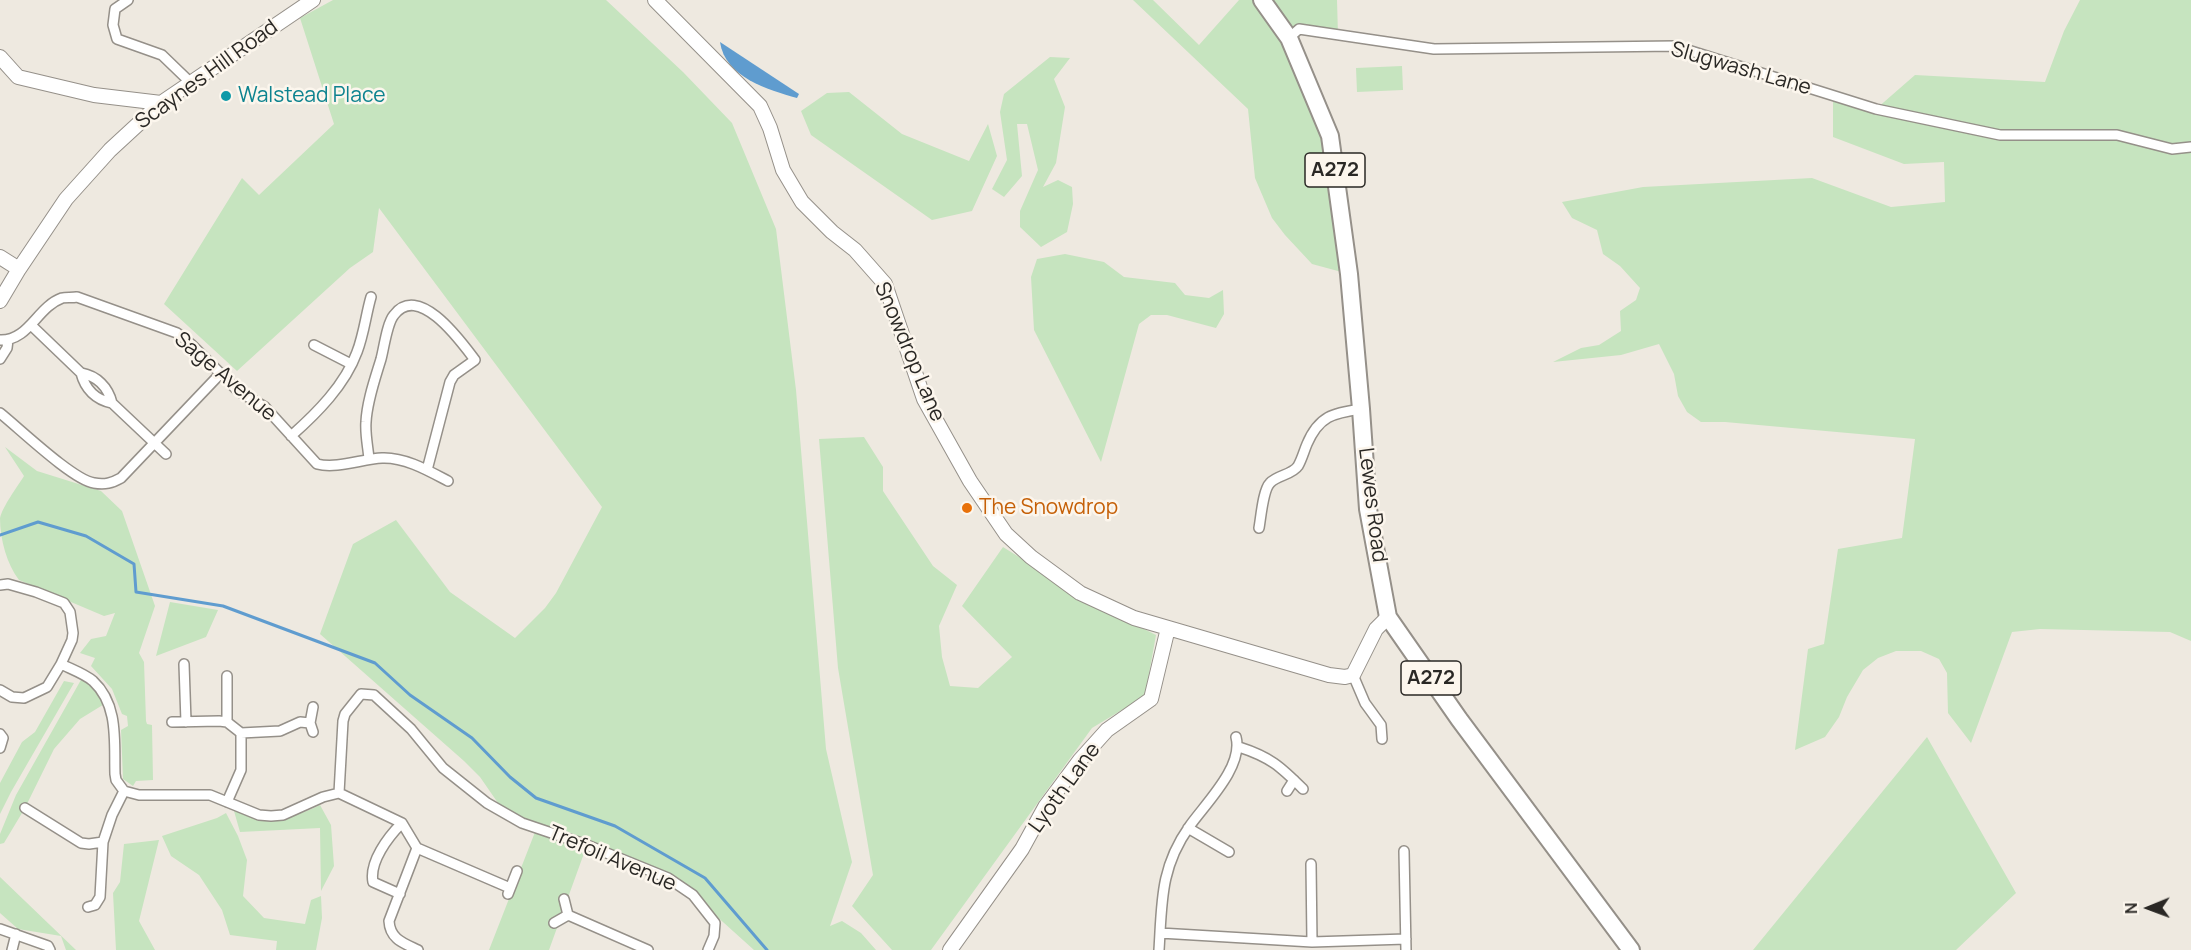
<!DOCTYPE html>
<html>
<head>
<meta charset="utf-8">
<style>
	body { margin:0 }
	#map { position:relative; width:2191px; height:950px; overflow:hidden; background:#eee9e0; font-family:Manrope,sans-serif }
	canvas { display:block }
	.north { position:absolute; left:2119px; top:878px; width:60px; height:60px; -webkit-text-stroke:4px #fcf6ed; paint-order:stroke; rotate:269deg; font-size:16px; font-weight:700; line-height:24px; text-align:center; color:#2a2825 }
	.north::after { content:''; display:block; margin:auto; width:21px; height:27px; background:#2a2825; clip-path:polygon(50% 0,100% 100%,50% 72%,0 100%) }
</style>
</head>
<body>
<div id="map">
<canvas width="2191" height="950"></canvas>
<div class="north">N</div>
</div>
<script>
const ctx = document.querySelector('canvas').getContext('2d');
ctx.lineJoin = 'round';
function fillPath(path, color) { ctx.fillStyle = color; ctx.fill(path, 'evenodd'); }
function stroke(path, color, width, dash) { ctx.strokeStyle = color; ctx.lineWidth = width; ctx.lineCap = dash ? 'butt' : 'round'; ctx.setLineDash(dash || []); ctx.stroke(path); }
function write(font, color, halo, rows, align = 'center') {
  ctx.font = font + ' Manrope,sans-serif'; ctx.lineWidth = 5; ctx.setLineDash([]); ctx.textBaseline = 'middle'; ctx.strokeStyle = halo; ctx.fillStyle = color; for (const [text, x, y, turn = 0] of rows) {
    ctx.save(); ctx.translate(x, y); ctx.rotate((+turn || 0) * Math.PI / 180); ctx.textAlign = isNaN(turn) ? turn : align; if (halo) ctx.strokeText(text, 0, 0); ctx.fillText(text, 0, 0); ctx.restore();
  }
}
fillPath(new Path2D(`
	M333,0H606L683,72L732,123L776,229L796,390L826,749L852,862L830,926L842,921L861,933L876,950H754L693,895L587,845L549,950H489L537,827L507,816L480,777L464,761L320,634L353,544L396,520L450,592L515,638L545,608L556,593L602,507L379,208L373,252L350,268L237,371L164,304L242,178L259,195L334,124L300,18Z
	M1133,0H1153L1199,45L1239,0H1337L1338,35L1299,29L1289,38L1330,136L1349,274L1312,264L1285,235L1272,218L1255,178L1248,109Z
	M2080,0H2191V641L2170,632L2040,629L2012,632L1971,743L1948,713L1947,673L1939,659L1921,651H1896L1878,658L1863,670L1847,697L1839,717L1825,737L1795,750L1808,649L1824,644L1838,549L1902,538L1915,439L1725,422H1701L1687,412L1678,396L1674,374L1659,344L1621,355L1553,362L1581,348L1599,345L1621,331L1620,311L1636,300L1640,288L1620,266L1603,254L1597,230L1572,218L1562,202L1643,187L1812,178L1891,207L1945,202L1944,162L1904,164L1833,137V96L1876,109L1915,75L2045,82L2064,31Z
	M1050,57L1070,58L1054,79L1065,107L1056,163L1043,187L1058,180L1072,187L1073,204L1067,232L1041,247L1020,227V211L1038,170L1027,124H1017L1022,176L1004,197L992,189L1007,160L1000,112L1004,94Z
	M1402,66L1403,90L1357,92L1356,68Z
	M849,92L902,134L969,161L988,124L997,156L972,211L932,220L811,135L801,111L827,93Z
	M1065,254L1104,262L1124,277L1175,283L1185,295L1209,298L1223,290L1224,314L1216,328L1167,315H1151L1139,324L1101,462L1034,330L1031,277L1037,259Z
	M864,437L883,467V491L933,566L957,585L939,626L942,657L950,686L978,688L1012,657L962,606L1003,547L1096,605L1156,635L1145,696L1092,728L931,950H892L852,906L873,875L838,668L819,439Z
	M5,447L37,471L101,491L122,511L155,606L139,653L144,662L146,721L147,724L152,725L153,780L136,781L133,786L123,779L121,730L128,726L127,716L122,714L112,689L91,666L95,658L80,653L91,639L106,636L115,613L104,616L19,580C7,564 0,540 0,518C3,506 17,487 24,476Z
	M170,602L218,610L206,637L156,656Z
	M82,678L89,682L106,703L80,719L54,749L25,808L4,843L0,844V834L16,795Z
	M64,681L74,683L11,792L0,814V783L22,742L35,732Z
	M1927,737L2016,893L1956,950H1753Z
	M320,805L331,825L334,866L321,891L320,828L240,832L234,811C270,821 285,822 320,805Z
	M226,813L238,836L247,860L243,896L264,918L305,924L311,900L321,896L322,918L316,950H276L277,941L230,935L222,910L199,875L171,856L162,836L217,818Z
	M159,840L139,921L155,950H116L113,893L120,882L124,844Z
	M0,877L76,950H66L61,936L18,929L0,913Z`), '#c6e4bf');
fillPath(new Path2D(`
	M720,42L799,94L797,98C768,90 725,77 720,42Z`), '#5f9ccf');
stroke(new Path2D(`
	M0,535L38,522L86,536L134,564L136,592L223,606L375,663L410,695L472,738L510,777L536,798L615,826L705,878L767,950`), '#5f9ccf', 3);
const street = new Path2D(`
	M128,0L115,9L113,25L117,39L162,55L191,83
	M1289,38L1299,29L1434,49L1675,46L1876,109L2000,135H2117L2172,149L2191,147
	M31,325L81,373C97,376 108,387 112,403L166,454
	M0,340C29,341 37,307 62,298C66,297 72,298 77,297L177,333L192,345L238,391L265,407L317,464C337,469 362,459 382,458C405,457 429,471 448,481
	M314,345L351,364
	M0,359L7,348L8,340
	M81,373C85,389 96,400 112,403
	M0,413C20,429 73,480 94,483C105,485 112,483 121,478L221,373
	M291,436C317,413 345,385 357,352C364,334 366,314 371,297
	M369,459C368,447 365,434 366,422C367,401 375,379 381,359C384,348 387,323 394,315C419,282 462,343 475,360L454,375L450,382L427,470
	M1259,528C1261,517 1263,490 1270,483C1277,475 1292,475 1298,466C1302,459 1304,451 1307,444C1319,416 1333,413 1361,409
	M0,585L8,584L36,592L64,603L70,612L73,633L72,640L61,664L47,687L24,698L12,697L0,690
	M61,664C71,669 85,674 93,681C119,705 114,742 115,774L116,780L124,791L139,795H210L259,815L271,816L283,815L323,797L339,793L402,823L417,848L389,921C390,939 403,943 418,950
	M184,664L186,722
	M1353,675L1365,703L1381,725L1382,739
	M227,676V722
	M172,722L219,721L227,722L241,733V770L227,802
	M313,732L310,723L313,707
	M241,733L280,731L300,722L310,723
	M0,734L3,738L0,748
	M1239,747C1270,757 1280,766 1303,789
	M1287,791L1294,780
	M339,793L343,721L345,714L361,694L374,695L411,729L443,768L487,803L522,823L587,845L668,878L693,895L715,923L714,936L708,950
	M25,808L81,843L89,844L103,842
	M1188,828L1229,852
	M417,848L510,888
	M1404,851L1406,950
	M1311,864L1312,942
	M400,894L373,882C369,862 388,837 402,823
	M508,894L517,871
	M88,907L95,905L100,897L103,842L112,815L124,791
	M568,915L648,950
	M554,923L568,915L564,899
	M0,929L48,946L50,950
	M1160,933L1312,942L1406,939
	M12,950L16,934
	M1159,950C1162,903 1160,868 1189,827C1204,805 1244,767 1236,737`);
const secondary = new Path2D(`
	M655,0L760,106L770,128L783,170L802,202L832,232L855,250L885,284L924,399L970,481L1006,534L1031,557L1080,593L1134,618L1329,675L1345,677L1353,675L1376,629L1388,617
	M0,57L18,77L94,95L161,103
	M0,257L19,269
	M0,301L19,269L66,199L110,150L161,103L313,0
	M950,950L1022,849L1045,807L1080,760L1107,730L1151,699L1168,628`);
const highway = new Path2D(`
	M1262,0L1289,38L1330,136L1349,274L1361,409L1368,509L1388,617L1459,719L1631,950`);
stroke(street, '#959089', 12);
stroke(secondary, '#959089', 16);
stroke(highway, '#959089', 20);
stroke(street, '#fff', 9);
stroke(secondary, '#fff', 14);
stroke(highway, '#fff', 16);
for (const [x, y, r, color] of [
	[226,96,6,"#0f9aa8"],
	[967,508,6,"#e8710a"]
]) { const dot = new Path2D(); dot.arc(x, y, r, 0, 2 * Math.PI); ctx.fillStyle = color; ctx.fill(dot); stroke(dot, '#fcf6ed', 2); }
for (const [x, y, w] of [
	[1335,170,60],
	[1431,678,60]
]) { const box = new Path2D(); box.roundRect(x - w / 2, y - 17, w, 34, 4.5); ctx.fillStyle = '#fcf6ed'; ctx.fill(box); stroke(box, '#2a2825', 1.5); }
write('bold 20px', '#2a2825', null, [
	["A272",1335,170],
	["A272",1431,678]
]);
write('21px', '#2a2825', '#fcf6ed', [
	["Slugwash Lane",1741,69,16],
	["Scaynes Hill Road",207,75,-36],
	["Snowdrop Lane",909,352,67],
	["Sage Avenue",225,377,40],
	["Lewes Road",1372,505,83],
	["Lyoth Lane",1065,788,-54],
	["Trefoil Avenue",612,859,23]
]);
write('21px', '#0d838f', '#fcf6ed', [
	["Walstead Place",238,96]
], 'left');
write('21px', '#c56008', '#fcf6ed', [
	["The Snowdrop",979,508]
], 'left');
</script>
</body>
</html>
